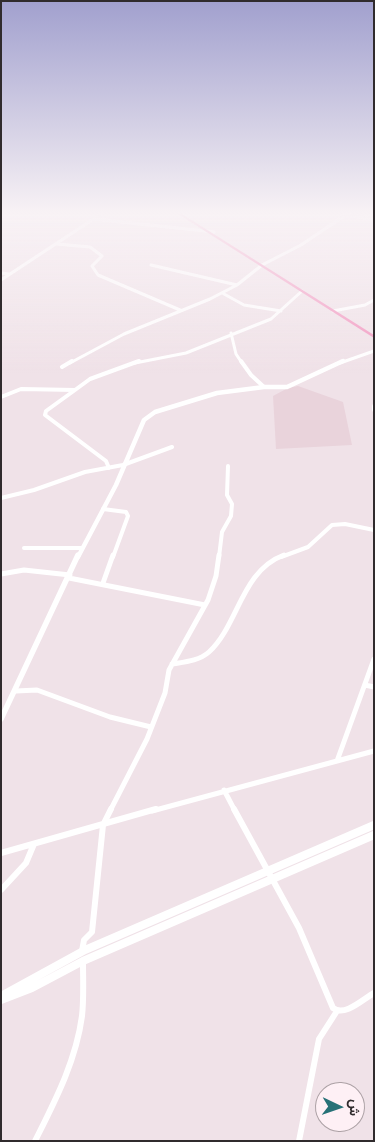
<!DOCTYPE html>
<html>
<head>
<meta charset="utf-8">
<style>
	body { margin:0 }
	#map { position:relative; width:375px; height:1142px; overflow:hidden; background:#f0e2e8; font-family:Figtree,Vazirmatn,sans-serif }
	canvas { display:block }
	.frame { position:absolute; inset:0; border:2px solid #302b2d; pointer-events:none }
	.north { position:absolute; left:315px; top:1082px; width:50px; height:50px; box-sizing:border-box; background:#fef0f5; border:1px solid #aca1a5; border-radius:50%; rotate:93deg; font-size:14px; font-weight:700; line-height:20px; text-align:center; color:#302b2d }
	.north::after { content:''; display:block; margin:auto; width:18px; height:22px; background:#277177; clip-path:polygon(50% 0,100% 100%,50% 72%,0 100%) }
</style>
</head>
<body>
<div id="map">
<canvas width="375" height="1142"></canvas>
<div class="frame"></div>
<div class="north">ش</div>
</div>
<script>
const ctx = document.querySelector('canvas').getContext('2d');
ctx.lineJoin = 'round';
function fillPath(path, color) { ctx.fillStyle = color; ctx.fill(path, 'evenodd'); }
function stroke(path, color, width, dash) { ctx.strokeStyle = color; ctx.lineWidth = width; ctx.lineCap = dash ? 'butt' : 'round'; ctx.setLineDash(dash || []); ctx.stroke(path); }
fillPath(new Path2D(`
	M298,386L343,402L352,445L276,449L273,396L288,388Z`), '#e9d3db');
stroke(new Path2D(`
	M346,214L374,220
	M94,219L214,232
	M57,244L90,247L102,256L92,266L98,275L180,310
	M151,265L237,285L262,265L301,245L347,214
	M1,273L9,274
	M1,280L101,214
	M224,294L244,305L281,311
	M333,311L365,305L374,300
	M231,333L236,354L242,363
	M70,363L124,334L210,299L237,285
	M135,363L186,353L271,319L302,291`), '#fff', 3);
stroke(new Path2D(`
	M241,361L251,375L264,387
	M62,367L72,361
	M75,390L46,411L45,415L106,461L109,468
	M1,397L21,389L75,390L90,379L139,361
	M374,406V410
	M1,498L34,490L85,472L123,465L172,447
	M103,509L126,512L128,516L113,557
	M24,548H82
	M219,557L222,532L231,516L232,504L227,495L228,466
	M281,557L308,547L332,525L345,524L374,530`), '#fff', 4);
stroke(new Path2D(`
	M1,574L24,570L70,575
	M69,578L205,605
	M103,583L113,555
	M172,664C184,662 199,661 209,652C239,624 241,571 284,555
	M365,685L374,687
	M16,691L37,690L110,717L151,727
	M337,761L374,659
	M224,790L235,811
	M110,811L147,739L165,693L169,670L208,600L216,576L219,555
	M152,811L374,751`), '#fff', 5);
stroke(new Path2D(`
	M234,809L299,928L333,1008C345,1017 363,999 374,993
	M1,853L156,809
	M1,890L26,863L34,844
	M82,951L84,940L92,932L103,825L111,809
	M35,1141C55,1101 76,1061 82,1016C84,998 83,980 83,962
	M299,1141L319,1039L337,1011`), '#fff', 6);
stroke(new Path2D(`
	M340,363L374,351`), '#fff', 3);
stroke(new Path2D(`
	M78,557L116,485L144,420L155,412L217,393L264,387H287L343,361`), '#fff', 4.5);
stroke(new Path2D(`
	M1,719L78,555`), '#fff', 5.5);
stroke(new Path2D(`
	M1,996L85,950L374,825
	M1,1000L32,988L83,961L374,835`), '#fff', 8);
fillPath(new Path2D(`
	M178,214H182L374,335V338Z`), '#f297c0');
const sky = ctx.createLinearGradient(0, 0, 0, 373);
sky.addColorStop(0, '#a1a0ce');
sky.addColorStop(0.57, '#f8f2f5');
sky.addColorStop(1, '#f8f2f500');
ctx.fillStyle = sky;
ctx.fillRect(0, 0, 375, 373);
</script>
</body>
</html>
